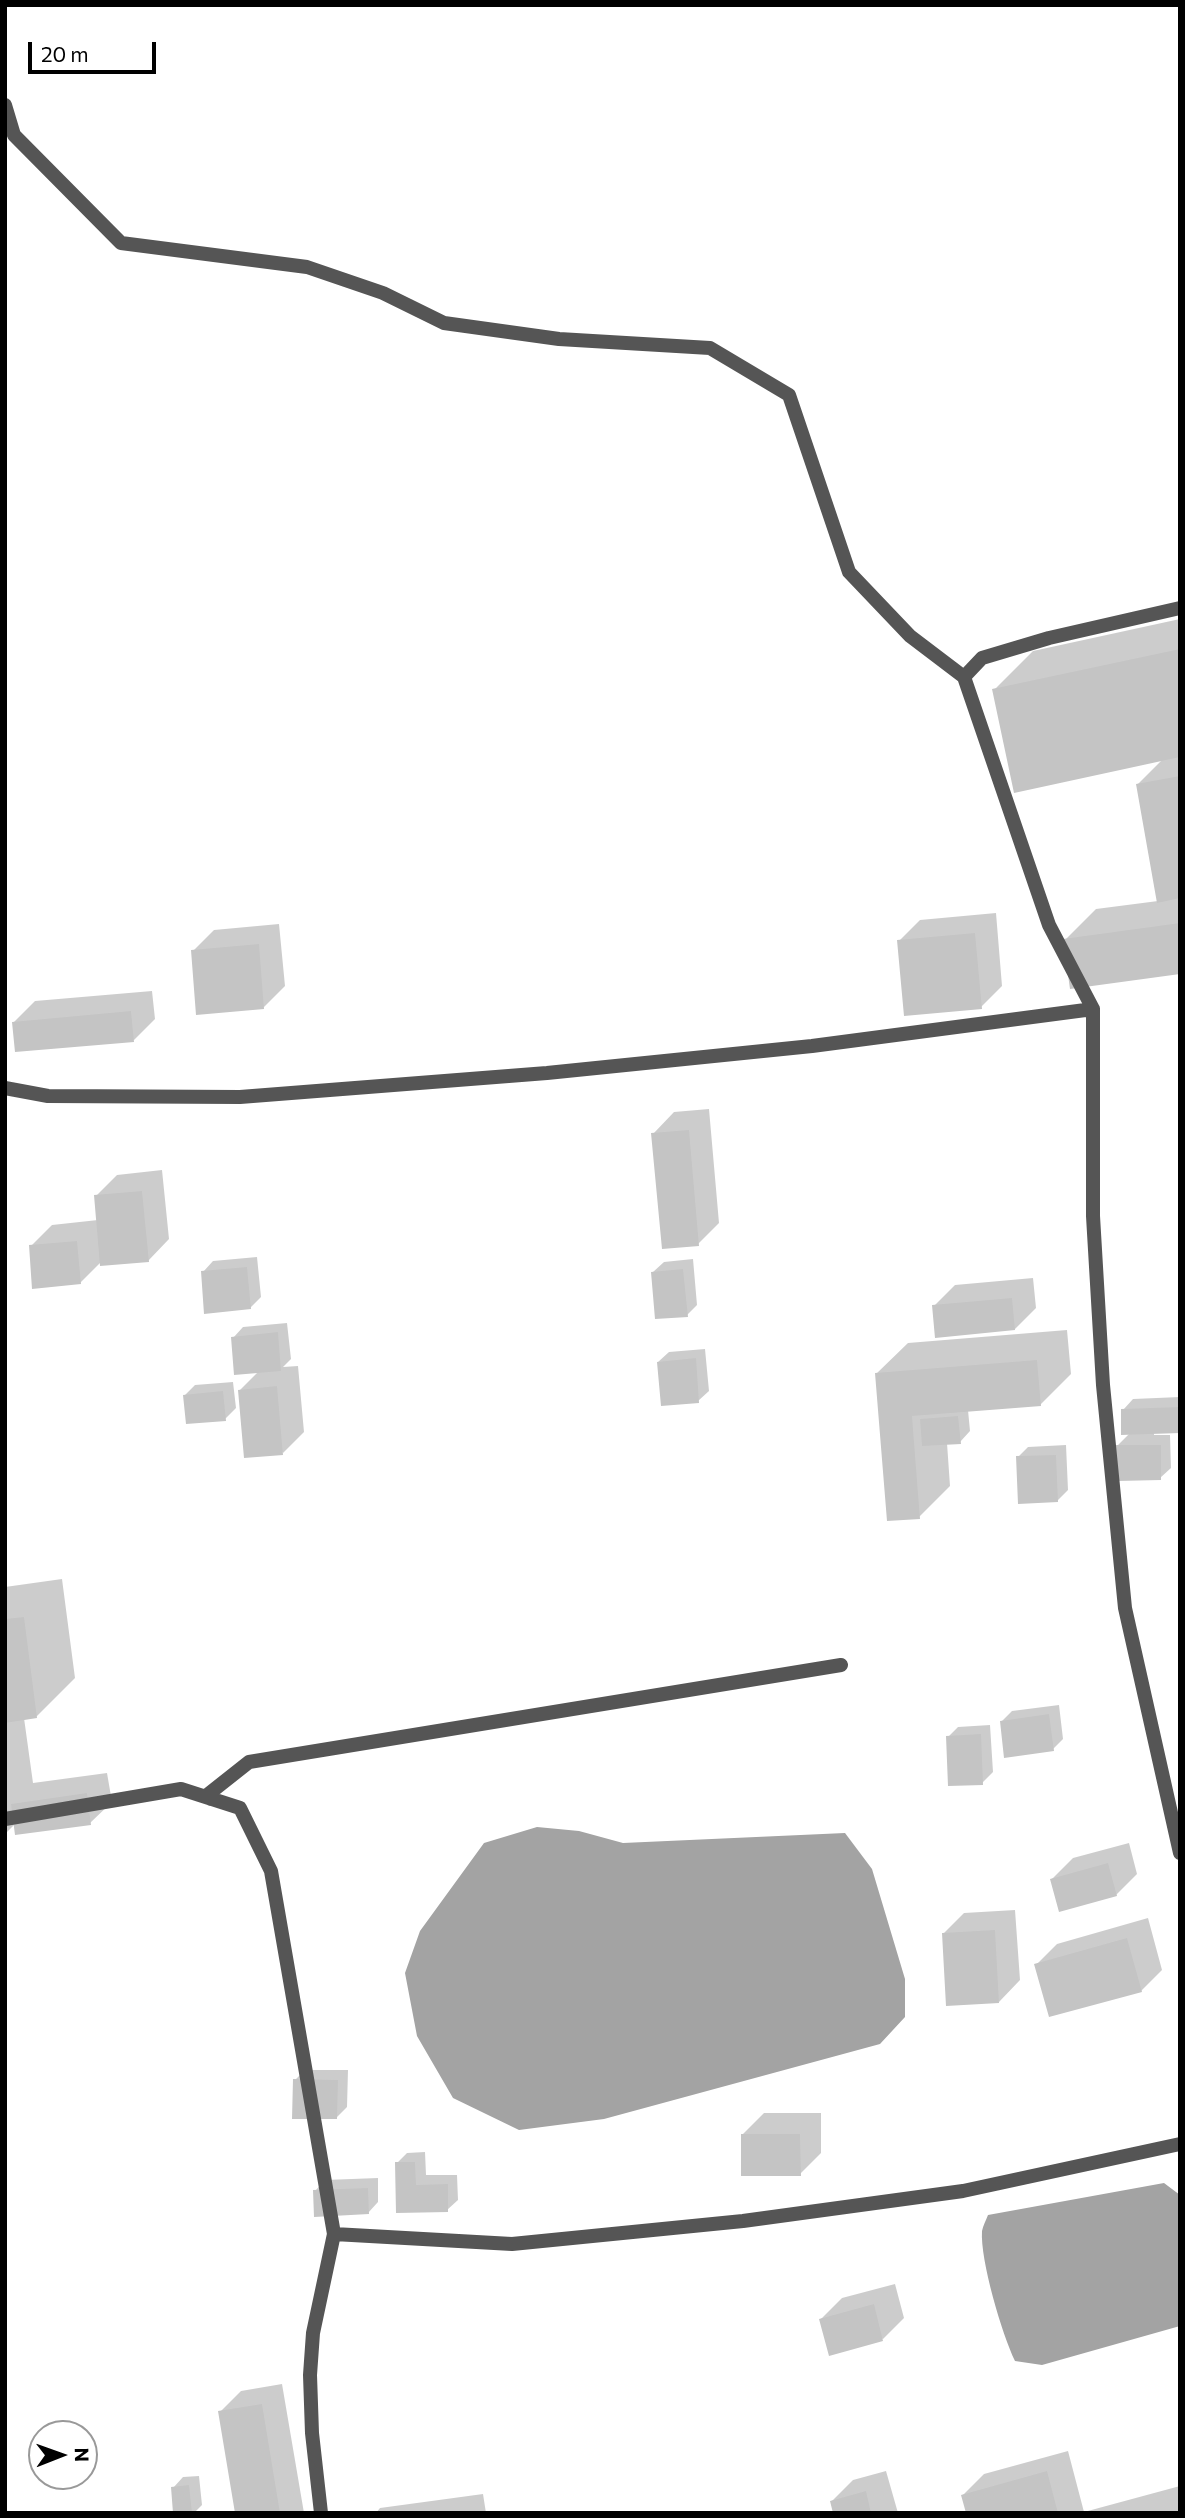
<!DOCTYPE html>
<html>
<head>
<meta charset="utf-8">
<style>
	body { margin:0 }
	#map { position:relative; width:1185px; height:2518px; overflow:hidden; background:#fff; font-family:Commissioner,sans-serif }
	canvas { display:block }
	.frame { position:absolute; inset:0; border:7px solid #000; pointer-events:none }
	.north { position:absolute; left:28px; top:2420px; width:70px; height:70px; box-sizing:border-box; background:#fff; border:2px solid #999; border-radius:50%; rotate:89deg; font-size:19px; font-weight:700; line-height:28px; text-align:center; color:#000 }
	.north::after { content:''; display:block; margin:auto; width:24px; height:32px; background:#000; clip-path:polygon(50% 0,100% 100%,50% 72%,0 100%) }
	.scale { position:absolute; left:28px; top:42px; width:128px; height:32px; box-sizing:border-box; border:4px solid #000; border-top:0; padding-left:9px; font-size:21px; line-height:24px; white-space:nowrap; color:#000; -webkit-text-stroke:5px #fff; paint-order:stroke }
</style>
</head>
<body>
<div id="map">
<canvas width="1185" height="2518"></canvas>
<div class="frame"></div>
<div class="north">N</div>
<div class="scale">20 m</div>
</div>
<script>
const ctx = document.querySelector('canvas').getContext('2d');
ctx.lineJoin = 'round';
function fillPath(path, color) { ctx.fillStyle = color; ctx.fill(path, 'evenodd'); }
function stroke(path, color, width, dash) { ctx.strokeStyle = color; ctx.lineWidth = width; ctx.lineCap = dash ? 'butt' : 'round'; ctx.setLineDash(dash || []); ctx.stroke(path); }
fillPath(new Path2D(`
	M537,1827L579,1831L623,1843L845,1833L872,1869L905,1979V2017L880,2044L604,2119L519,2130L453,2098L417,2036L405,1973L420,1931L484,1843Z
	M1164,2183L1180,2195V2326L1042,2365L1015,2361C1002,2334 980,2260 982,2231C983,2226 986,2220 988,2215Z`), '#a3a3a3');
fillPath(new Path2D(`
	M1180,619V972L1065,940L1096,909L1158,901L1137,785L1163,759L994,690L1033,651Z
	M996,913L1002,986L981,1007L899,941L920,920Z
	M279,924L285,986L263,1008L193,951L214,930Z
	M152,991L155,1019L134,1040L14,1022L35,1001Z
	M709,1109L719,1223L698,1244L653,1134L674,1112Z
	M162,1170L169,1239L148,1261L101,1262L80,1283L31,1246L52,1225L98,1220L96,1196L117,1175Z
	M257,1257L261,1297L250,1308L203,1272L213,1261Z
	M693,1259L697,1305L687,1315L653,1272L664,1262Z
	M1033,1278L1036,1308L1015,1329L934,1306L955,1285Z
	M287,1323L291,1359L283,1367L298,1366L304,1432L283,1453L240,1390L259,1371L233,1338L243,1327Z
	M1067,1330L1071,1374L1040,1405L968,1410L970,1431L960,1442L947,1443L950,1486L919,1517L877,1373L908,1343Z
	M705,1349L709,1391L698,1401L658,1362L669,1352Z
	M233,1382L236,1408L225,1419L185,1395L195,1385Z
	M1180,1397V1431L1154,1432V1435H1170L1171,1468L1160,1478L1117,1446L1130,1433L1123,1410L1133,1399Z
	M1066,1445L1068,1490L1057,1501L1018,1457L1028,1447Z
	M62,1579L75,1678L36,1717L24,1718L33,1783L107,1773L112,1802L90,1823L15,1824L5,1834V1587Z
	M1059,1705L1063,1739L1053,1749L1001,1722L1012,1711Z
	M990,1725L993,1772L982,1783L948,1737L958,1727Z
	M1129,1843L1137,1874L1116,1895L1052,1879L1073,1858Z
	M1015,1910L1020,1980L999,2002L943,1934L964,1913Z
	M1148,1918L1162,1970L1141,1991L1036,1965L1057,1944Z
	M305,2070H348L347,2107L337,2117L295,2080Z
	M764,2113H821V2153L800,2174L743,2134Z
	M425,2152L426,2175H457L458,2200L447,2210L397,2211V2163L407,2153Z
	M378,2178V2202L368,2213L315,2191L325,2180Z
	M895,2284L904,2318L883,2339L821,2319L842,2298Z
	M282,2384L304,2513H237L220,2412L241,2391Z
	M1068,2451L1084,2512L1180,2486V2513H967L963,2495L984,2474Z
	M886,2471L898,2513H835L832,2501L853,2480Z
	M199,2476L202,2505L194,2513H175L173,2488L183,2477Z
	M483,2494L486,2513H376L380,2508Z`), '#0003');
fillPath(new Path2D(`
	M1180,649V757L1014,793L992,689Z
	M1180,776V898L1157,903L1136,784Z
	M1180,923V974L1070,989L1063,939Z
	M975,933L982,1009L904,1016L897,940Z
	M259,944L264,1009L196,1015L191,950Z
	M131,1011L134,1042L15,1052L12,1022Z
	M689,1130L699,1246L662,1249L651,1133Z
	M142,1191L149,1262L100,1266L94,1195Z
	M77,1241L81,1284L32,1289L29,1245Z
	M247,1267L251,1309L204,1314L201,1271Z
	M683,1269L688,1317L655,1319L651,1272Z
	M1012,1298L1015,1330L935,1338L932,1305Z
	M278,1332L281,1371L234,1375L231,1337Z
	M696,1358L699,1403L661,1406L657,1362Z
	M1037,1360L1041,1406L912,1416L920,1519L887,1521L875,1373Z
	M277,1386L283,1455L244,1458L238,1390Z
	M223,1391L226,1421L186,1424L183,1395Z
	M1180,1407V1433L1121,1435V1409Z
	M958,1416L961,1444L922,1446L920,1419Z
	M1115,1445H1161V1480L1117,1481Z
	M1056,1455L1058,1502L1018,1504L1016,1456Z
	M24,1617L37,1718L5,1723V1619Z
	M1049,1714L1054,1751L1004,1758L1000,1721Z
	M981,1734L983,1785L948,1786L946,1736Z
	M87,1793L91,1825L15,1835L11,1804Z
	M1108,1863L1117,1896L1059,1912L1050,1879Z
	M995,1930L999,2003L946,2006L942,1933Z
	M1127,1938L1142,1992L1049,2017L1034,1964Z
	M293,2079L338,2080L337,2119H292Z
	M741,2134H800L801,2176H741Z
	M395,2162H415L416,2185L448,2184V2212L396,2213Z
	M368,2188L369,2214L314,2217L313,2190Z
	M874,2304L883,2341L829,2356L819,2319Z
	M262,2404L280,2513H235L218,2411Z
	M1047,2471L1058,2513H966L961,2495Z
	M189,2485L192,2513H173L171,2487Z
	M866,2491L871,2513H833L830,2501Z`), '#c4c4c4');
stroke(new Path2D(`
	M5,105L14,135L121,243L307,267L383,293L444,323L559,339L710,348L789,395L849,572L910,636L964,677
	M1180,608L1049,638L982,658L964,677L1049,925L1093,1009V1216L1103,1385L1125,1608L1180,1853
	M5,1088L48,1096L240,1097L547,1073L812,1046L1093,1009
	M211,1799L206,1796L249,1762L841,1665
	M5,1819L181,1789L240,1808L271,1871L334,2234L313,2333L310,2375L312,2433L321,2513
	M334,2234L512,2244L743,2221L963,2191L1180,2144`), '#555', 14);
</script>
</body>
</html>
